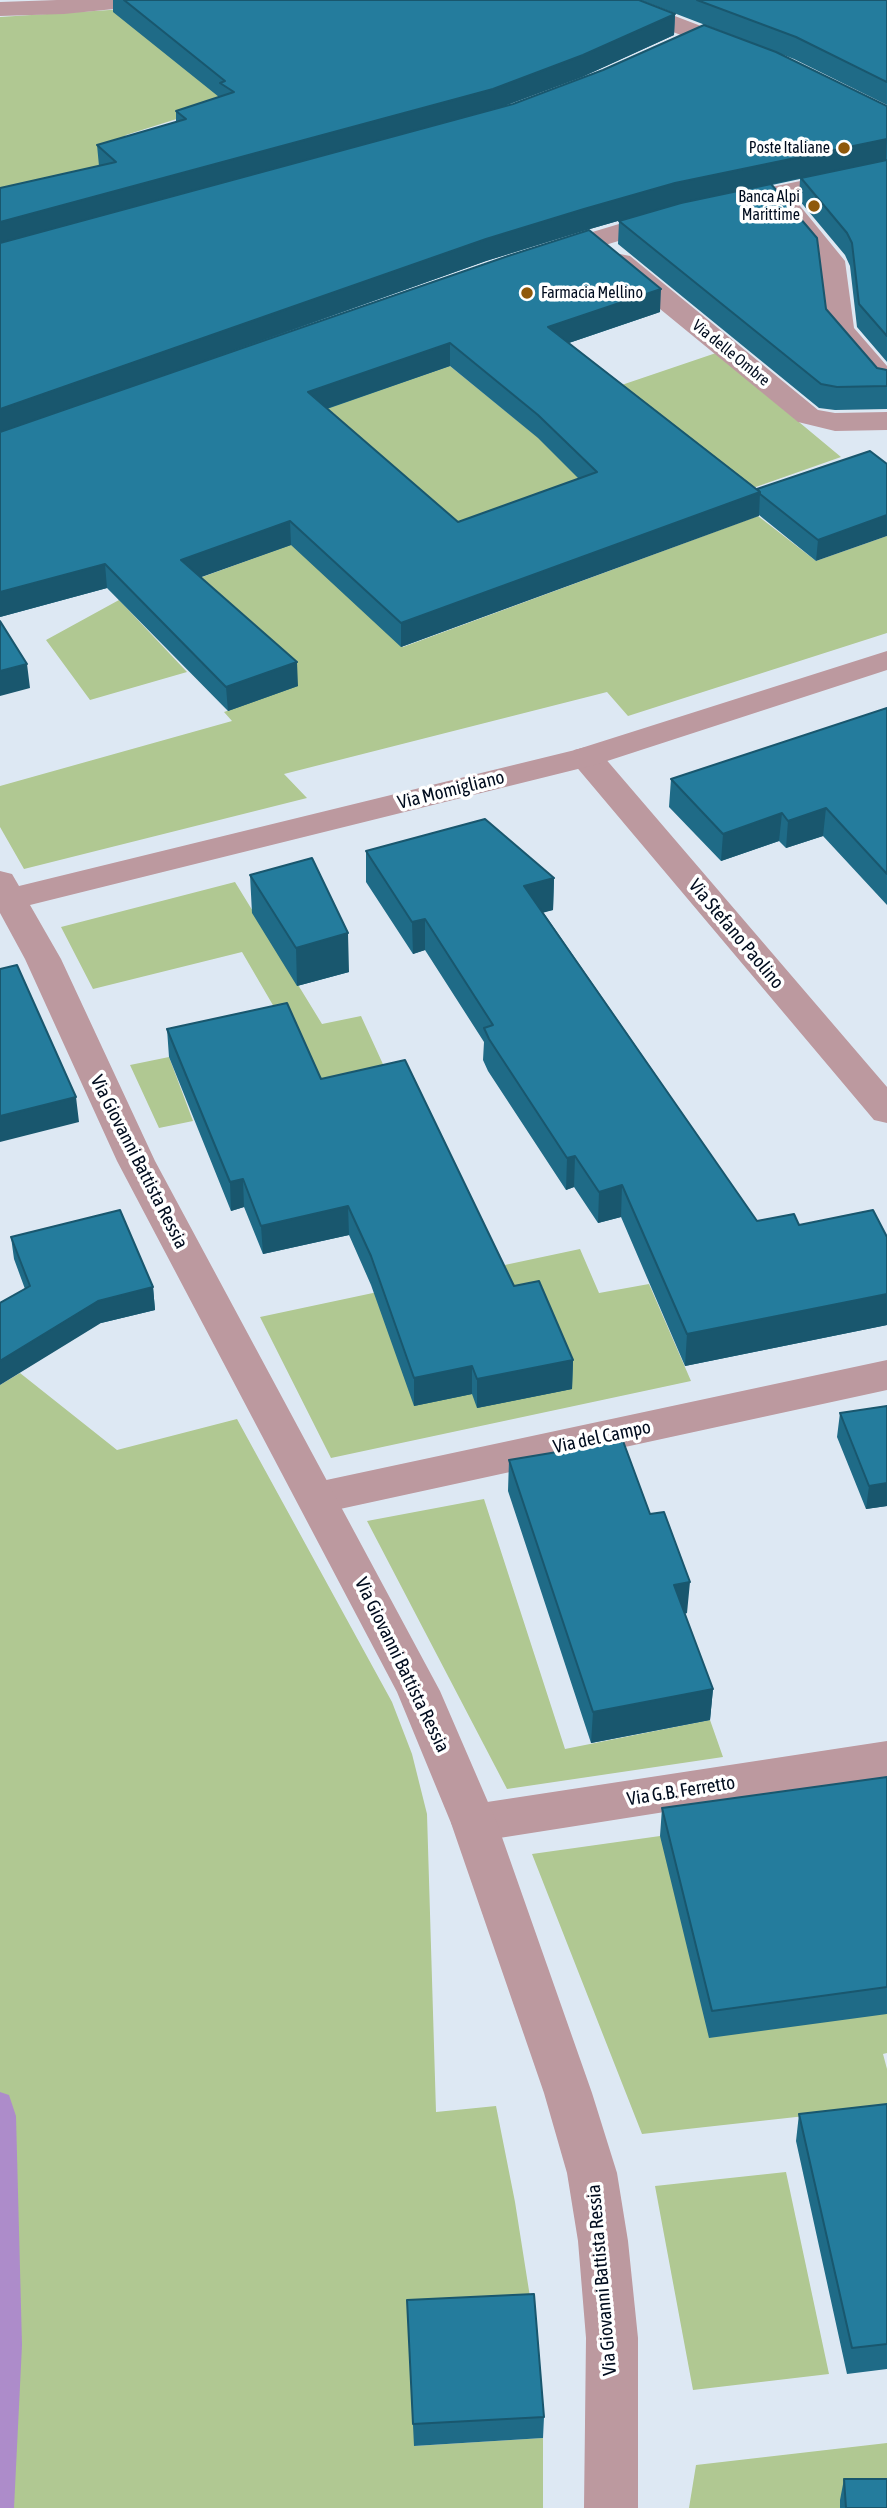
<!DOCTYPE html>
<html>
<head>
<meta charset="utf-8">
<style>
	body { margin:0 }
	canvas { display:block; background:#dde8f3 }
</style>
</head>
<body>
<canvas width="887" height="2508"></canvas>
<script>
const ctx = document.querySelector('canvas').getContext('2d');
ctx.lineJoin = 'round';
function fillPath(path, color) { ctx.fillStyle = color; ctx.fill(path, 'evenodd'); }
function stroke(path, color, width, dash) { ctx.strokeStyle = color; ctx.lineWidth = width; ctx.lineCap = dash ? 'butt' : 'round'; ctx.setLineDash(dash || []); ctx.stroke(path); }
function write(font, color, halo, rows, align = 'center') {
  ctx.font = font + ' "Asap Condensed",sans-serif'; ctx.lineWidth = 7; ctx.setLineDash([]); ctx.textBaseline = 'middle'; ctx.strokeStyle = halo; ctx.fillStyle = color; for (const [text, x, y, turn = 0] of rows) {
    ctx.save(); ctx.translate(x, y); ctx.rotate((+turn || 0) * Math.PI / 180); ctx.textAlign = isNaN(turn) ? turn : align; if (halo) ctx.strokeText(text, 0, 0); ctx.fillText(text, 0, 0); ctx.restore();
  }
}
fillPath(new Path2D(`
	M157,7L259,93L126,135L99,167L0,199V17Z
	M716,353L841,457L733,495L601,392Z
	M450,366L605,492L458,546L308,415Z
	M758,516L816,561L887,536V633L628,716L607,692L284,774L307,798L24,869L0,827V786L232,721L224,712L297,686L183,584L293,544L403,647Z
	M119,600L187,672L90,700L46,640Z
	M235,882L322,1024L361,1016L387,1073L314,1089L288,1031L242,952L93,989L61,927Z
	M169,1057L193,1121L159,1128L130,1065Z
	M580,1249L599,1293L649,1284L691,1381L331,1458L260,1317Z
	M20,1373L117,1450L237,1419L392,1702L412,1754L427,1814L436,2112L496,2106L515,2202L533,2316L414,2446L543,2438V2508H0V1385Z
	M484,1499L565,1749L710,1720L723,1757L507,1789L367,1521Z
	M660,1836L887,2014V2053L883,2054L887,2069V2107L642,2134L532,1854Z
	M786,2172L829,2374L693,2390L655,2186Z
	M887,2443V2508H689L696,2465Z`), '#b0c892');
fillPath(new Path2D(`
	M0,2092L9,2095L16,2116L22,2345L14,2508H0Z`), '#ad8cca');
fillPath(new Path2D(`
	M57,0H146L142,5L134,7L64,14L0,16V2Z
	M599,0H633L748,44L751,49L748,54L739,56L730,54L603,5Z
	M783,194L792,196L845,261L854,328L887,366V392L877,389L826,330L819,262L770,202L774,196Z
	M620,254L630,256L818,410L835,413L887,412V430L835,431L798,422L610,268L607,262L610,256Z
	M586,747L598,750L887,1087V1123L874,1120L574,764L570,757L574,750Z
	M887,1360V1390L317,1514L302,1509L296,1498L302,1487L317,1482Z
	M887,1741V1777L474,1842L458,1836L451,1823L458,1810L474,1804Z`), '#bc999f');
fillPath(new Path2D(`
	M887,163V179L728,212L719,210L715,204L719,198L728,196Z
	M669,209L678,211L682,217L678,223L549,262L539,260L536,254L539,248Z
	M887,651V670L598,764L30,905L61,959L155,1161L440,1691L497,1823L592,2093L617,2173L628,2241L638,2338V2508H584L586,2338L578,2241L567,2173L544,2093L451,1823L397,1692L117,1161L25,959L0,913V871L12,874L19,886L575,750Z`), '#bc999f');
fillPath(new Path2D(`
	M113,0H639L675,14L674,35L582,77L507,105L887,106V362L857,327L850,266L845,255L799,200L800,179L772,185L826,309L877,368L887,370V409L835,410L819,408L618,244L619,221L656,210L583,231L486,261L217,357L660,312L569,343L757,489L870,451L816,561L759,515L401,647L291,545L200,577L298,686L228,711L107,588L0,617L99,166L97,145L176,122V111L219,97L113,12ZM450,366L538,438L579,479L458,522L327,409Z
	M640,0H887V105L794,59Z
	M887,708V905L823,836L786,848L779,841L721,861L669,807L671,779Z
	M366,851L554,878L553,910L543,912L757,1221L799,1225L887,1237V1325L685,1366L621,1217L598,1223L574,1187L566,1190L488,1071L483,1060L484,1042L425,950L413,954L366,882Z
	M250,875L349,972L297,986L252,913Z
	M167,1029L321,1079L514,1286L573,1360L572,1389L477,1408L472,1394L414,1406L371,1285L349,1235L263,1254L244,1207L231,1211L169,1057Z
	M11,1237L153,1287L155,1310L101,1323L25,1289L14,1259Z
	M887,1406V1506L866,1509L837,1437L840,1413Z
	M509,1460L687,1613L684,1614L713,1689L710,1720L591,1743L508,1491Z
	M887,1777V2014L709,2038L660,1836L662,1808Z
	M887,2104V2369L847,2374L796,2141L799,2114Z
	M407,2300L544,2417L543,2438L414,2446Z
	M844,2479L887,2508H840V2500Z`), '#1f6b87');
fillPath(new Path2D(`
	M675,14L674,35L582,77L493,110L0,245V222Z
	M887,139L886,160L673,205L583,231L486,261L0,433V409L486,239L584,209L675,183Z
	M661,289L660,312L548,350V327Z
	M450,343V366L308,415V392Z
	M760,492L759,516L401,647V623Z
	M887,515V536L816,561L818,540Z
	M290,521L291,545L182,584L181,560Z
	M105,564L107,588L0,617V592Z
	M297,662L298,686L228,711L226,687Z
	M27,664L30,688L0,696V671Z
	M826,808L823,836L786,848L788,821Z
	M782,813L779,841L721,861L723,834Z
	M554,878L553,910L524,918V886Z
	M425,919V950L413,954L412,922Z
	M348,933L349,972L297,986L296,948Z
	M76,1097L79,1122L0,1142V1116Z
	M575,1156L574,1187L566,1190L567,1158Z
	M243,1179L244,1207L231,1211L230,1182Z
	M622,1185L621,1217L598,1223L599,1192Z
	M348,1206L349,1235L263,1254L261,1226Z
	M153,1287L155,1310L101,1323L0,1385V1361L98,1301Z
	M887,1294V1325L685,1366L687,1334Z
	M573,1360L572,1389L477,1408V1379Z
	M472,1366V1394L414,1406V1378Z
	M887,1483V1506L866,1509L869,1486Z
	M690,1582L687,1613L671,1616L674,1585Z
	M713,1689L710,1720L591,1743L593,1712Z`), '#19576e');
const building = new Path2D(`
	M124,0H639L675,14L583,55L493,89L0,222V188L116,162L97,145L186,119L176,111L234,92L220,83L225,81Z
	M697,0H887V82L796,37Z
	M704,25L776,52L887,106V139L675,183L584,209L486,239L0,409V243L513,104L603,70Z
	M887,160V336L859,304L852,243L847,233L801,178Z
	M771,184L817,238L826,309L877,368L887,370V386L837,387L821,384L619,221L681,203Z
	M589,230L661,289L548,327L760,492L401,623L290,521L181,560L297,662L226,687L105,564L0,592V432L508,256ZM450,343L538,415L597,472L458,522L308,392Z
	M870,451L887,464V515L818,540L760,494V492L757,489Z
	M0,621L27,664L0,671Z
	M887,708V874L826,808L788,821L782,813L723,834L671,779Z
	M485,819L554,878L524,886L757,1221L794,1214L799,1225L873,1210L887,1237V1294L687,1334L622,1185L599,1192L575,1156L567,1158L489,1039L484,1028L493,1025L425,919L412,922L366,851Z
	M312,858L348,933L296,948L250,875Z
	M17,965L76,1097L0,1116V969Z
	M287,1003L321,1079L405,1060L514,1286L539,1281L573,1360L477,1379L472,1366L414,1378L371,1256L348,1206L261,1226L243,1179L230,1182L167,1029Z
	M120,1210L153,1287L98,1301L0,1361V1303L30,1286L11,1237Z
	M887,1406V1483L869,1486L840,1413Z
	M623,1441L650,1514L664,1512L690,1582L674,1585L713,1689L593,1712L509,1460Z
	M887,1777V1987L712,2011L662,1808Z
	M887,2104V2344L852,2348L799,2114Z
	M534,2294L544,2417L413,2424L407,2300Z
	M844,2479H887V2508H846Z`);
fillPath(building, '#247c9d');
stroke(building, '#19576e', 2);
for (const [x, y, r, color] of [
	[844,148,7,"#8f590c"],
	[814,206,7,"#8f590c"],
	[527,293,7,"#8f590c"]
]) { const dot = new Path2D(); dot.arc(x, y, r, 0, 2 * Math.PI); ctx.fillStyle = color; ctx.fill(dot); stroke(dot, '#fff', 2.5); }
write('16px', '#000c1e', '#fff', [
	["Poste Italiane",830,148],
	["Banca Alpi",800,197],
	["Marittime",800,215],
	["Farmacia Mellino",541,293,"left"]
], 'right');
write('16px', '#000c1e', '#fff', [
	["Via delle Ombre",731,353,39]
]);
write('19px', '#000c1e', '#fff', [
	["Via Momigliano",451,790,-14],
	["Via Stefano Paolino",736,934,50],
	["Via Giovanni Battista Ressia",139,1162,63],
	["Via del Campo",602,1437,-12],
	["Via Giovanni Battista Ressia",402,1665,64],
	["Via G.B. Ferretto",681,1791,-9],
	["Via Giovanni Battista Ressia",602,2280,-95]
]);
</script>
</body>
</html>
